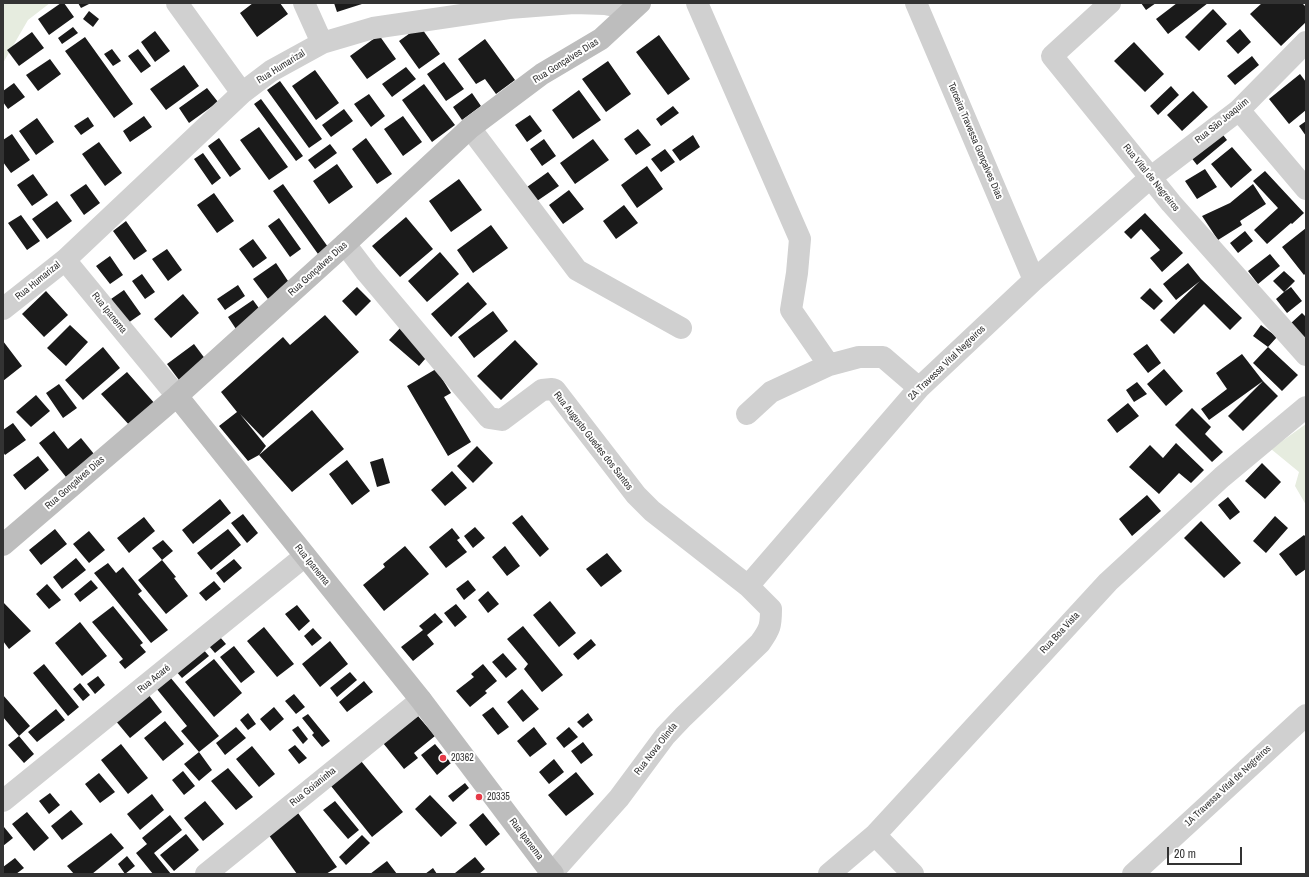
<!DOCTYPE html>
<html>
<head>
<meta charset="utf-8">
<style>
	body { margin:0 }
	#map { position:relative; width:1309px; height:877px; overflow:hidden; background:#fff; font-family:"Archivo Narrow",sans-serif }
	canvas { display:block }
	.frame { position:absolute; inset:0; border:4px solid #333; pointer-events:none }
	.scale { position:absolute; left:1167px; top:847px; width:75px; height:18px; box-sizing:border-box; border:2px solid #333; border-top:0; padding-left:5px; font-size:12px; line-height:14px; white-space:nowrap; color:#333; -webkit-text-stroke:3px #fff; paint-order:stroke }
</style>
</head>
<body>
<div id="map">
<canvas width="1309" height="877"></canvas>
<div class="frame"></div>
<div class="scale">20 m</div>
</div>
<script>
const ctx = document.querySelector('canvas').getContext('2d');
ctx.lineJoin = 'round';
function fillPath(path, color) { ctx.fillStyle = color; ctx.fill(path, 'evenodd'); }
function stroke(path, color, width, dash) { ctx.strokeStyle = color; ctx.lineWidth = width; ctx.lineCap = dash ? 'butt' : 'round'; ctx.setLineDash(dash || []); ctx.stroke(path); }
function write(font, color, halo, rows, align = 'center') {
  ctx.font = font + ' "Archivo Narrow",sans-serif'; ctx.lineWidth = 4; ctx.setLineDash([]); ctx.textBaseline = 'middle'; ctx.strokeStyle = halo; ctx.fillStyle = color; for (const [text, x, y, turn = 0] of rows) {
    ctx.save(); ctx.translate(x, y); ctx.rotate((+turn || 0) * Math.PI / 180); ctx.textAlign = isNaN(turn) ? turn : align; if (halo) ctx.strokeText(text, 0, 0); ctx.fillText(text, 0, 0); ctx.restore();
  }
}
fillPath(new Path2D(`
	M3,3H50L28,20L3,63Z
	M1306,424V505L1295,486L1299,472L1271,449Z`), '#e6ecdf');
fillPath(new Path2D(`
	M61,3H64L74,17L49,35L38,19Z
	M78,3H91L81,8Z
	M253,3H280L288,14L257,37L240,13Z
	M334,3H365L337,12Z
	M1141,3H1156L1146,10Z
	M1177,3H1208L1168,34L1156,19Z
	M1262,3H1302L1306,7V22L1281,46L1250,14Z
	M1213,9L1227,24L1199,51L1185,37Z
	M89,11L99,19L93,27L83,19Z
	M420,26L440,54L419,69L399,41Z
	M73,27L78,33L62,44L58,38Z
	M1240,29L1251,42L1238,54L1226,41Z
	M155,31L170,51L155,62L141,42Z
	M32,32L44,48L19,66L7,50Z
	M379,35L396,59L367,79L350,56Z
	M659,35L690,79L668,95L636,52Z
	M85,37L133,104L114,118L65,51Z
	M485,39L515,80L496,94L485,79L476,84L458,59Z
	M1134,42L1164,74L1145,92L1114,61Z
	M112,49L121,61L113,66L104,54Z
	M138,49L151,66L141,73L128,56Z
	M1252,56L1259,65L1235,85L1227,76Z
	M50,59L61,74L38,91L26,75Z
	M608,61L631,94L606,112L582,79Z
	M444,62L464,89L446,101L427,74Z
	M184,65L199,86L166,110L150,89Z
	M406,67L416,79L392,97L382,84Z
	M315,70L339,103L316,120L292,86Z
	M1300,74L1306,82V110L1289,124L1269,99Z
	M280,81L322,139L309,148L267,90Z
	M14,83L25,97L8,109L3,102V91Z
	M424,84L455,125L432,142L402,100Z
	M1171,86L1179,95L1158,115L1150,106Z
	M207,88L218,102L189,123L179,108Z
	M579,90L601,120L573,139L552,110Z
	M1193,91L1208,107L1182,131L1167,115Z
	M472,93L481,106L462,120L453,107Z
	M369,94L385,116L371,127L354,104Z
	M261,99L303,156L296,161L254,104Z
	M673,106L679,113L661,126L656,119Z
	M344,109L353,121L331,137L322,125Z
	M530,115L542,131L527,142L515,125Z
	M144,116L152,127L130,142L123,131Z
	M403,116L422,142L403,156L384,129Z
	M88,117L94,126L81,135L74,126Z
	M37,118L54,142L36,155L19,131Z
	M1306,121V136L1299,126Z
	M1216,126L1227,140L1197,165L1186,151Z
	M259,127L288,167L269,180L240,140Z
	M638,129L651,145L636,155L624,139Z
	M12,134L30,160L11,173L3,162V140Z
	M693,135L700,147L680,161L672,150Z
	M219,138L241,169L230,177L208,146Z
	M366,138L392,174L377,184L352,149Z
	M544,139L556,156L542,166L530,149Z
	M593,139L609,160L575,184L560,163Z
	M99,142L122,173L105,186L82,154Z
	M330,144L337,153L315,169L308,160Z
	M1232,147L1252,170L1231,188L1211,164Z
	M665,149L675,162L661,172L651,159Z
	M203,153L221,178L212,185L194,159Z
	M337,164L353,187L329,204L313,181Z
	M647,166L663,189L637,208L621,185Z
	M1205,169L1217,187L1197,199L1185,181Z
	M1265,171L1304,213L1292,224L1291,223L1267,244L1254,230L1278,208L1253,181Z
	M548,172L559,186L537,201L527,187Z
	M33,174L48,195L32,206L17,185Z
	M459,179L482,210L451,232L429,201Z
	M86,184L100,203L84,215L70,195Z
	M283,184L328,247L318,254L273,191Z
	M1253,184L1266,204L1240,221L1242,225L1218,240L1202,216L1230,203Z
	M569,190L584,209L563,224L549,205Z
	M214,193L234,221L217,233L197,205Z
	M57,201L72,221L47,239L32,219Z
	M624,205L638,223L616,239L603,221Z
	M1145,213L1183,253L1162,272L1150,258L1160,250L1141,229L1131,239L1124,232Z
	M21,215L40,241L27,250L8,223Z
	M406,217L433,249L400,277L372,246Z
	M279,218L301,249L290,257L268,226Z
	M126,221L147,251L134,260L113,231Z
	M491,225L508,248L473,273L457,250Z
	M1306,228V273L1304,275L1282,247Z
	M1245,231L1253,241L1238,253L1230,243Z
	M253,239L267,258L253,268L239,249Z
	M167,249L182,270L168,281L152,259Z
	M440,252L459,274L427,302L408,281Z
	M1270,254L1280,266L1258,284L1248,271Z
	M110,256L123,275L110,284L96,266Z
	M276,263L290,284L268,299L253,279Z
	M1188,263L1201,279L1242,318L1230,330L1204,304L1174,334L1160,320L1200,281L1176,300L1163,284Z
	M1284,271L1295,281L1284,292L1291,287L1302,301L1287,313L1276,299L1284,292L1273,281Z
	M142,274L155,292L145,299L132,281Z
	M468,282L487,304L451,337L431,314Z
	M238,285L245,296L225,310L217,299Z
	M357,287L371,301L356,316L342,301Z
	M1150,288L1163,301L1154,310L1140,298Z
	M124,290L141,314L128,323L111,299Z
	M46,291L68,315L44,337L22,314Z
	M183,294L199,313L171,338L154,319Z
	M253,300L261,311L236,329L228,317Z
	M493,311L508,331L474,358L458,337Z
	M1302,313L1306,317V341L1290,324Z
	M325,315L359,352L263,438L240,414L266,446L259,455L248,461L219,426L237,412L221,392L283,337L290,345Z
	M70,325L88,342L66,366L47,348Z
	M403,325L432,351L419,366L389,340Z
	M1261,325L1277,337L1268,347L1298,375L1282,391L1253,363L1268,347L1253,336Z
	M515,340L538,364L501,400L477,376Z
	M3,341L22,366L3,381Z
	M194,344L206,360L179,380L167,364Z
	M1147,344L1161,363L1148,373L1133,354Z
	M103,347L120,368L83,400L65,380Z
	M1242,354L1263,381L1278,396L1243,431L1228,416L1263,381L1209,420L1201,409L1227,389L1216,373Z
	M436,369L451,393L444,397L471,442L448,456L407,386Z
	M1164,369L1183,391L1166,406L1147,384Z
	M127,372L156,405L131,427L101,394Z
	M1137,382L1147,394L1134,402L1126,390Z
	M59,384L77,408L63,418L46,393Z
	M36,395L50,411L31,427L16,412Z
	M1128,403L1139,416L1117,433L1107,420Z
	M1192,408L1211,427L1205,434L1223,452L1212,462L1175,425Z
	M312,410L344,449L292,492L259,455Z
	M13,423L26,440L5,455L3,452V430Z
	M54,431L68,449L81,438L94,454L66,477L39,443Z
	M1176,443L1204,470L1191,483L1179,473L1159,494L1129,467L1150,445L1163,458Z
	M477,446L493,463L473,483L457,466Z
	M38,456L49,470L25,490L13,475Z
	M383,458L390,483L377,487L370,462Z
	M347,460L370,491L352,505L329,474Z
	M1262,463L1281,482L1265,499L1245,481Z
	M452,471L467,488L445,506L431,490Z
	M1147,495L1161,511L1132,536L1119,519Z
	M1228,497L1240,512L1230,520L1218,505Z
	M220,499L231,513L193,544L182,530Z
	M243,514L258,533L247,543L231,523Z
	M522,515L549,549L540,557L512,523Z
	M1275,516L1288,528L1266,553L1253,541Z
	M144,517L155,531L129,553L117,538Z
	M1201,521L1241,563L1224,578L1184,538Z
	M475,527L485,538L473,548L464,536Z
	M452,528L460,538L457,540L467,552L446,568L429,547Z
	M55,529L67,544L41,565L29,550Z
	M228,529L241,545L211,570L197,553Z
	M89,531L105,550L89,563L73,544Z
	M1304,535L1306,537V569L1296,576L1279,554Z
	M163,540L173,551L162,560L152,548Z
	M405,546L429,574L384,611L363,585L385,567L383,564Z
	M505,546L520,566L507,576L492,557Z
	M607,553L622,571L601,587L586,569Z
	M76,558L86,570L62,589L53,577Z
	M234,559L242,568L224,583L216,573Z
	M162,560L176,577L174,578L188,596L166,614L138,580Z
	M108,563L116,573L123,567L142,591L138,594L168,630L151,643L94,573Z
	M91,580L98,588L80,602L74,594Z
	M468,580L476,590L464,600L456,589Z
	M214,581L221,589L206,601L199,593Z
	M47,584L61,600L49,609L36,594Z
	M488,591L499,604L488,613L478,600Z
	M550,601L576,633L559,647L533,615Z
	M3,602L31,631L9,649L3,641Z
	M456,604L467,617L455,627L444,613Z
	M297,605L310,621L299,631L285,614Z
	M113,606L143,643L140,645L146,652L125,669L119,662L123,659L92,622Z
	M435,613L443,622L427,635L434,644L413,661L401,647L423,630L419,626Z
	M80,622L107,656L82,676L55,643Z
	M523,626L563,675L542,692L524,669L528,664L507,639Z
	M264,627L294,664L277,677L247,641Z
	M313,628L322,638L312,646L304,636Z
	M220,637L226,644L215,653L209,646Z
	M591,639L596,645L578,660L573,654Z
	M330,641L348,664L320,687L302,664Z
	M234,646L255,672L241,683L220,657Z
	M202,648L209,656L182,678L175,670Z
	M503,653L517,669L506,678L492,662Z
	M214,659L242,693L214,717L185,682Z
	M44,664L79,707L68,716L33,673Z
	M483,664L497,681L485,691L487,693L470,707L456,691L474,677L471,674Z
	M350,672L357,680L337,697L330,688Z
	M98,676L105,685L95,694L87,684Z
	M170,677L219,736L199,752L212,770L199,781L184,764L199,752L181,731L187,726L156,688Z
	M364,681L373,692L347,712L339,702Z
	M80,683L90,695L83,701L73,689Z
	M522,689L539,709L523,722L507,702Z
	M148,694L162,712L130,738L115,720Z
	M294,694L305,707L296,714L285,701Z
	M3,695L30,726L19,736L34,754L24,763L8,745L19,736L3,717Z
	M274,707L284,719L270,731L260,719Z
	M493,707L509,727L498,735L482,715Z
	M56,709L65,720L37,742L28,732Z
	M248,713L256,724L248,730L240,720Z
	M588,713L593,720L583,728L577,722Z
	M308,714L330,741L322,747L312,735L314,733L302,718Z
	M418,716L435,736L414,753L418,758L404,769L383,743Z
	M165,721L184,744L163,761L144,738Z
	M298,726L308,739L303,744L292,730Z
	M236,727L246,738L225,755L216,743Z
	M534,727L547,744L530,757L517,741Z
	M569,727L578,737L564,748L556,738Z
	M583,742L593,755L581,764L571,751Z
	M121,744L148,778L128,794L101,760Z
	M435,744L451,763L437,775L421,755Z
	M295,745L307,758L299,764L288,750Z
	M252,746L275,774L259,787L236,759Z
	M554,759L564,772L549,784L539,772Z
	M361,761L403,812L372,837L331,786Z
	M228,768L253,797L236,810L211,781Z
	M183,771L195,786L184,795L172,780Z
	M576,772L594,794L566,816L548,795Z
	M99,773L115,792L100,803L85,784Z
	M465,783L469,788L453,802L448,796Z
	M50,793L60,805L49,814L39,801Z
	M152,794L164,810L140,830L127,814Z
	M430,795L457,823L441,837L415,809Z
	M205,801L224,824L203,841L184,818Z
	M335,801L359,830L348,839L323,810Z
	M71,810L83,824L62,840L51,826Z
	M27,812L49,838L34,851L12,824Z
	M298,813L337,867L326,874H297L268,834Z
	M483,813L500,834L486,846L469,825Z
	M170,815L182,830L154,853L171,874H153L136,853L147,844L142,838Z
	M4,827L13,838L3,846V828Z
	M111,833L124,848L92,874H74L67,866Z
	M186,834L199,850L174,871L160,855Z
	M362,835L370,843L346,865L339,857Z
	M127,856L135,866L125,874L118,864Z
	M475,857L485,869L479,874H455V873Z
	M15,858L24,868L16,874H3V867Z
	M387,861L397,874H370Z
	M433,868L437,874H425Z`), '#1a1a1a');
stroke(new Path2D(`
	M177,3L242,93
	M304,3L322,43
	M697,3L800,239L797,273L791,310L829,365
	M916,3L1034,280
	M1110,3L1052,56L1171,203L1306,355
	M1239,110L1306,189
	M470,128L577,270L681,328
	M345,244L367,273L489,418L502,420L542,390L552,389L555,390L636,495L652,511L748,586L771,609C771,626 770,629 760,643L683,717L665,736L619,798L552,873
	M65,260L177,396
	M3,309L65,260L242,93L271,71L322,43L373,28L509,8L574,3L605,4L625,8L638,3
	M747,414L771,392L829,365L859,357H883L919,388
	M748,586L919,388L1034,280L1150,178L1239,110L1306,42
	M3,801L305,556
	M875,835L913,874
	M206,874L421,700
	M829,874L875,835L1108,582L1222,477L1306,407
	M1133,874L1306,715`), '#d0d0d0', 22);
stroke(new Path2D(`
	M177,396L421,700L547,867L553,874
	M3,545L177,396L345,244L470,128L542,74L601,39L640,3`), '#bdbdbd', 22);
for (const [x, y, r, color] of [
	[443,758,4,"#e63946"],
	[479,797,4,"#e63946"]
]) { const dot = new Path2D(); dot.arc(x, y, r, 0, 2 * Math.PI); ctx.fillStyle = color; ctx.fill(dot); stroke(dot, '#fff', 1.5); }
write('10px', '#333', '#fff', [
	["Rua Gonçalves Dias",566,61,-32],
	["Rua Humarizal",281,67,-32],
	["Rua São Joaquim",1222,121,-39],
	["Terceira Travessa Gonçalves Dias",975,141,67],
	["Rua Vital de Negreiros",1151,178,51],
	["Rua Gonçalves Dias",318,269,-42],
	["Rua Humarizal",38,281,-39],
	["Rua Ipanema",109,313,51],
	["2A Travessa Vital Negreiros",947,363,-44],
	["Rua Augusto Guedes dos Santos",593,441,52],
	["Rua Gonçalves Dias",75,483,-41],
	["Rua Ipanema",312,565,51],
	["Rua Boa Vista",1060,633,-47],
	["Rua Acaré",154,679,-39],
	["Rua Nova Olinda",656,749,-52],
	["1A Travessa Vital de Negreiros",1228,786,-43],
	["Rua Goianinha",313,787,-39],
	["Rua Ipanema",526,839,53]
]);
write('10px', '#333', '#fff', [
	["20362",451,758],
	["20335",487,797]
], 'left');
</script>
</body>
</html>
